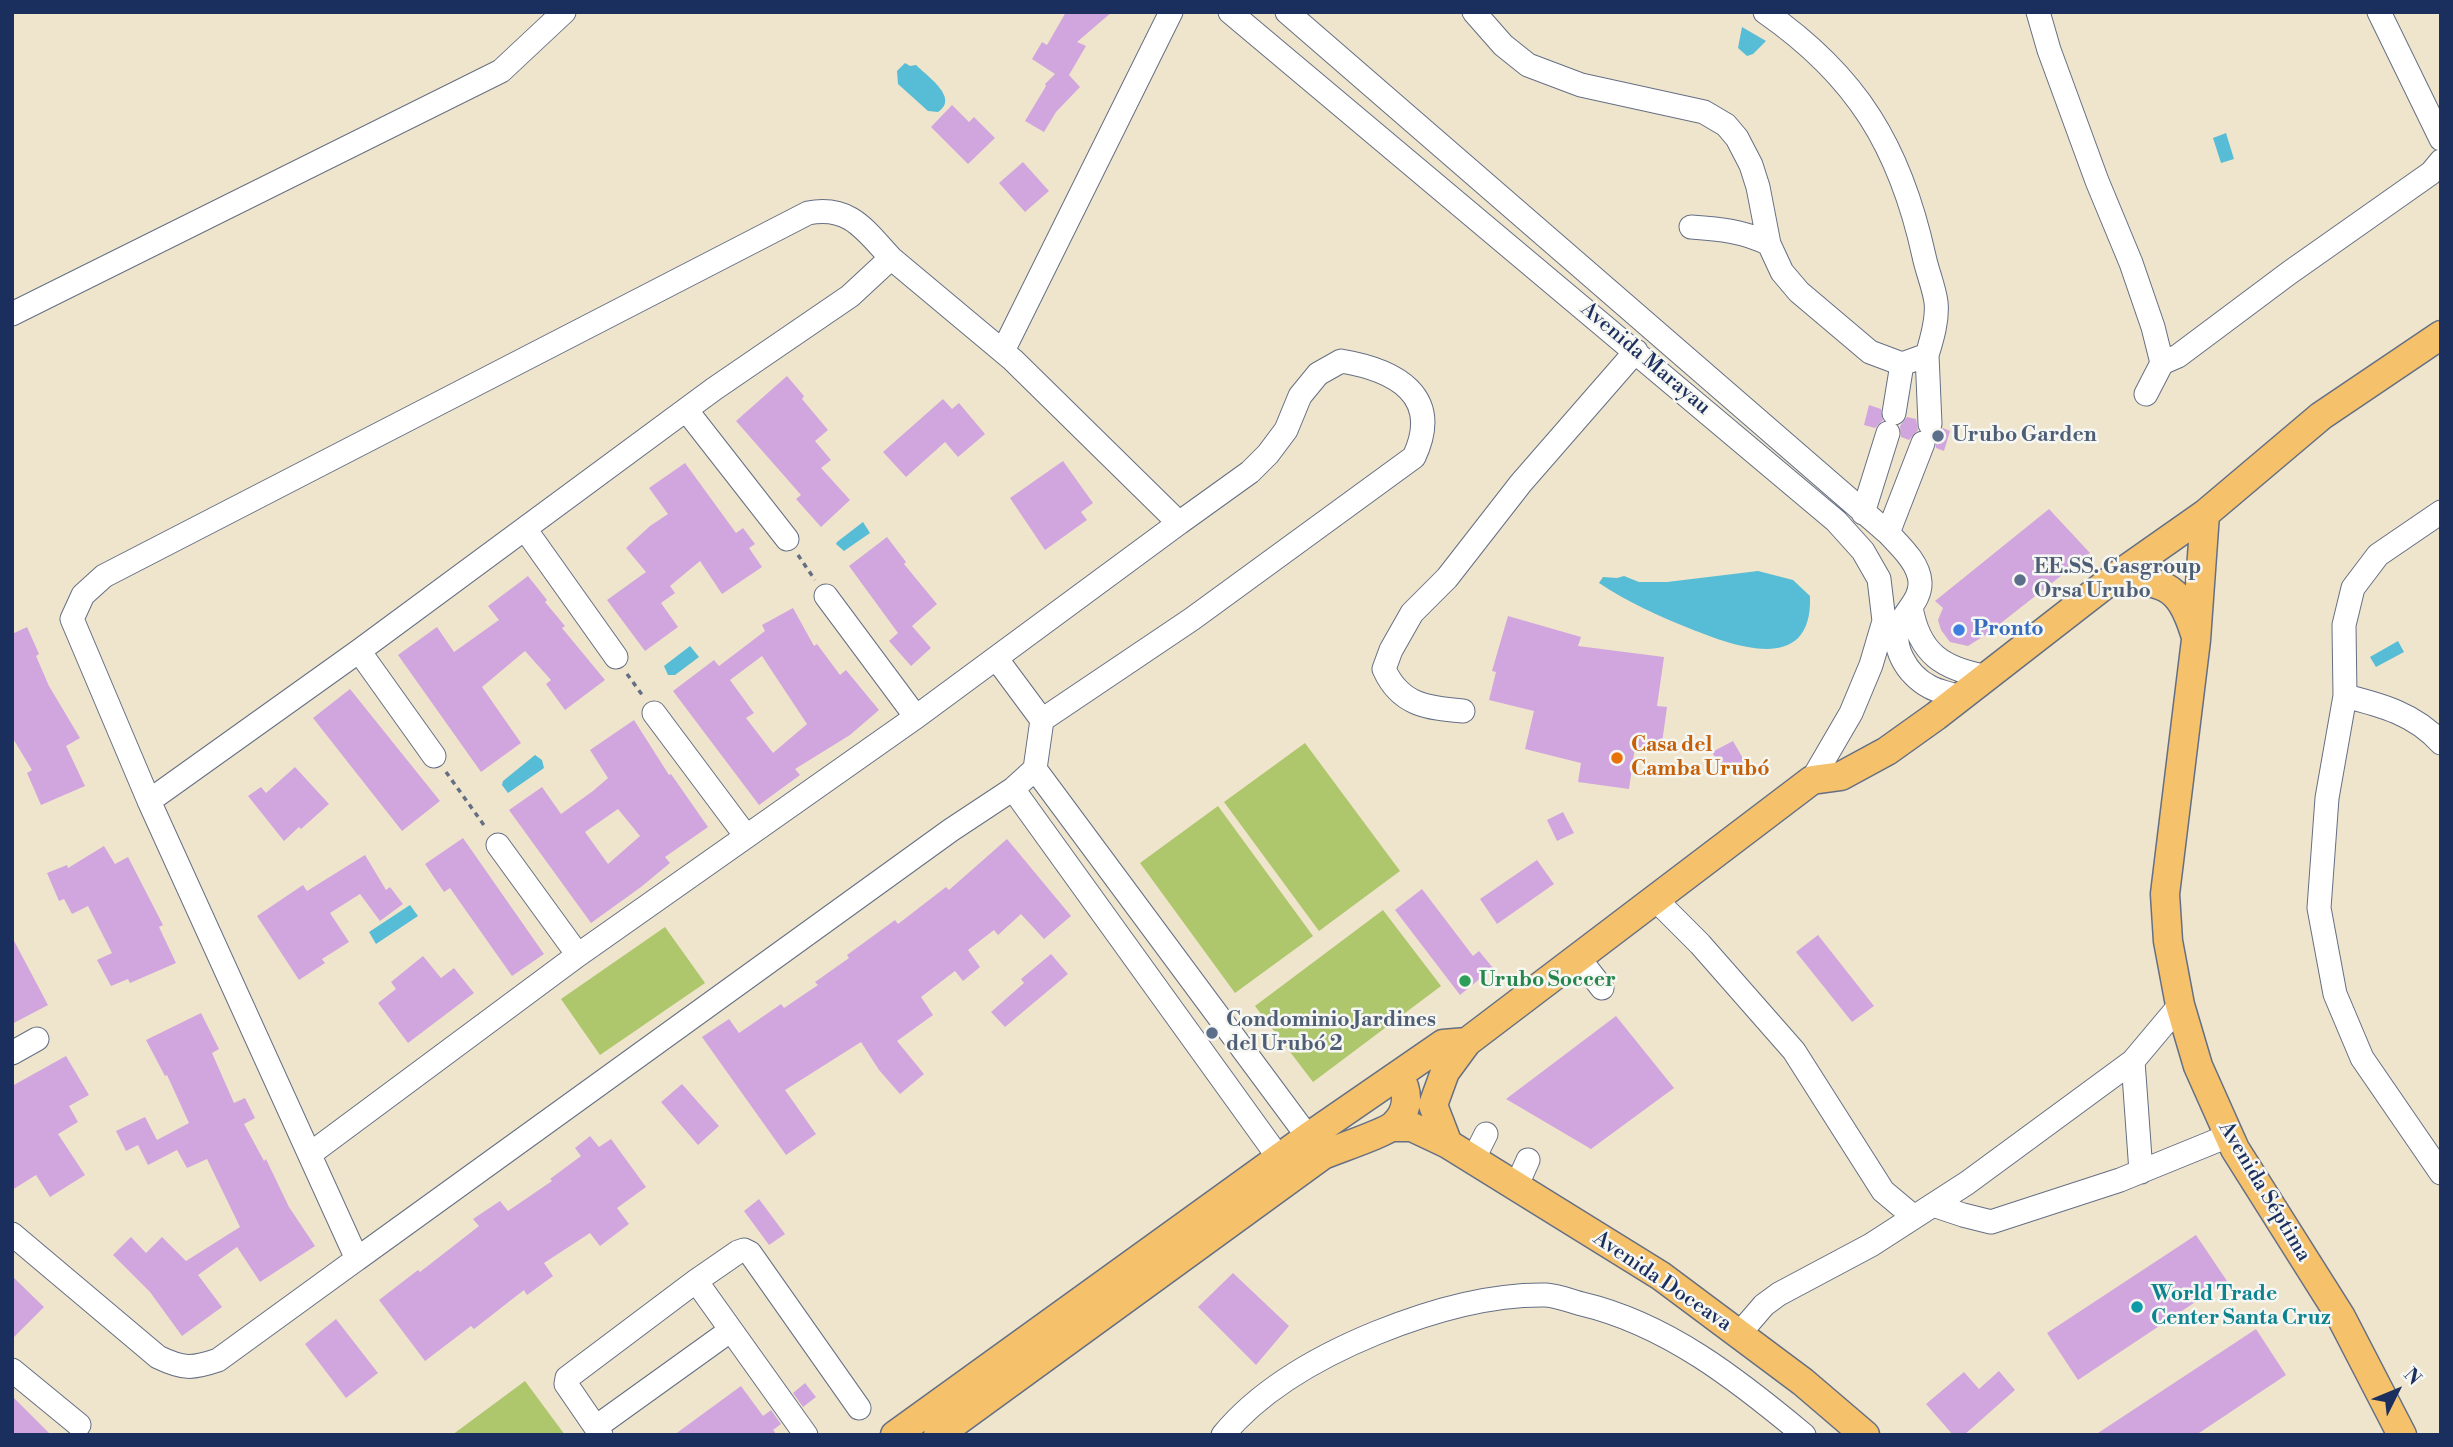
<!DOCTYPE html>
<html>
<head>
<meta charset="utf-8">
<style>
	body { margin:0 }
	#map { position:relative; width:2453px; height:1447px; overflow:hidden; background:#efe5cc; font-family:"Libre Bodoni",serif }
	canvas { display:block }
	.frame { position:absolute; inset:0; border:14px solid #1b2f5e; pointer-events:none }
	.north { position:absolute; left:2362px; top:1356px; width:70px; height:70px; -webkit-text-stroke:5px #f6f6f2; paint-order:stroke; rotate:47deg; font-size:19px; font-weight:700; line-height:28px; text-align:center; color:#1b2f5e }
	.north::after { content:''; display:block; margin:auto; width:24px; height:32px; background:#1b2f5e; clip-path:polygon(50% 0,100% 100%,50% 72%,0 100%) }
</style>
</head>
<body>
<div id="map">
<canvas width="2453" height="1447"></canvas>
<div class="frame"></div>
<div class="north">N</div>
</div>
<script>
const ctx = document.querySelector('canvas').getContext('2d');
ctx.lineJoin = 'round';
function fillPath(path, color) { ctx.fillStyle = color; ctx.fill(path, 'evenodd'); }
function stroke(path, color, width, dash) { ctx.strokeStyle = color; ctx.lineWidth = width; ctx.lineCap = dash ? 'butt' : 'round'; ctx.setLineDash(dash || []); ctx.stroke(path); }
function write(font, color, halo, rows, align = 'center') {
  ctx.font = font + ' "Libre Bodoni",serif'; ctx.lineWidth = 5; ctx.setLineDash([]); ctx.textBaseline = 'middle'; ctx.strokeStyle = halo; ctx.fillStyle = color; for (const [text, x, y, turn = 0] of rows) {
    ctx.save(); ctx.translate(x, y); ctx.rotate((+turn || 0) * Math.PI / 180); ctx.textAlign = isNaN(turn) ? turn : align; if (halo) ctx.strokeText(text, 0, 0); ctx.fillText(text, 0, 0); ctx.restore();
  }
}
fillPath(new Path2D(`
	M1305,743L1400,871L1319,931L1224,802Z
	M1218,806L1313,936L1235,993L1140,863Z
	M1383,910L1441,986L1313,1082L1255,1006Z
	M665,927L705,983L600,1055L561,999Z
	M525,1381L565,1435H452Z`), '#aec66c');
fillPath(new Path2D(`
	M1742,27L1766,41L1753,54L1747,56L1738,48Z
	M905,63L910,66L916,65C927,76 960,98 938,112L928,111L898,84L897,71Z
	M2226,133L2234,159L2221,163L2213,138Z
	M863,522L870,533L844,551L836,544L837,542Z
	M1758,571L1793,580L1810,596C1813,675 1736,647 1691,629C1658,616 1628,602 1599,583L1603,577L1617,578L1624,576L1639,582H1667Z
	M2398,641L2404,652L2376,667L2370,657Z
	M690,646L699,657L675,675H668L664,666Z
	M535,755L542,760L544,768L508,793L502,785L503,781Z
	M410,905L418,916L376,944L369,932Z`), '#57bcd5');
fillPath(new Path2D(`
	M1066,12H1112L1077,42L1086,46L1069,75L1080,87L1056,112L1044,132L1025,121L1046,86L1045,84L1055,74L1032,59L1042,42L1047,45Z
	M952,105L969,122L974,117L995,138L968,164L931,127Z
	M1023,162L1049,191L1025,212L999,183Z
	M787,376L804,396L802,399L828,430L815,441L831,460L821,468L850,500L821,527L796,499L801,495L736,421Z
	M943,399L952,409L959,403L985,434L958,457L945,442L906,477L883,452Z
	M1869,405L1881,409L1883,420L1875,428L1864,425Z
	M1907,417L1916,419L1918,430L1909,440L1901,437L1900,426Z
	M1943,428L1950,431L1944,451L1936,448L1935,437Z
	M1063,461L1093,503L1081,512L1087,520L1045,550L1010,498Z
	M685,463L736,533L743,528L755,544L749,548L762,567L722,594L700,561L670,586L675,593L661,603L678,627L645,651L607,600L646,572L626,548L650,526L668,514L649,488Z
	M2049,509L2090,553L1987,634L1968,646L1950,642L1941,630L1938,620L1943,608L1935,601Z
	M887,537L906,562L904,564L937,604L912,626L931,648L911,666L889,641L898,633L849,566Z
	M528,576L547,600L545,602L565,626L562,628L605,680L565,710L546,684L551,680L525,651L482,687L521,743L481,772L398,655L437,627L454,652L499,620L488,606Z
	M793,608L814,646L817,644L840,675L846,670L879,710L850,735L795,769L800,775L759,805L673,691L714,660L719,666L765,631L762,625ZM762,656L807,724L773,753L746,718L754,713L730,680Z
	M1508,616L1581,637L1578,646L1664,657L1657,706L1667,707L1661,750L1635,747L1629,789L1578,782L1581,763L1525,749L1534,711L1489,700L1496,672L1492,671Z
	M27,627L39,654L36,656L49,686L80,738L66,746L85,786L41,805L27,773L32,770L12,737V634Z
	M350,689L440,801L402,831L313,718Z
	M634,720L669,775L671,774L708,827L665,857L670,863L641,887L591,923L509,810L542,787L561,814L593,791L608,778L590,750ZM618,809L640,836L608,864L585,832Z
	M1733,741L1745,762L1724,773L1712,752Z
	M295,767L329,804L301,829L299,827L284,841L248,796L261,787L266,793Z
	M1563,812L1574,833L1557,841L1547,820Z
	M463,838L544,954L512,976L450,888L444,892L425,864Z
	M1007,839L1071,916L1044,939L1021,914L998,935L994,930L968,950L980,967L963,981L955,971L921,997L933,1015L897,1041L924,1074L900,1094L879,1070L861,1042L785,1090L816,1134L786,1155L702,1037L729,1019L739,1033L781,1004L784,1008L818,985L815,982L849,958L847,955L895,920L898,924L946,887L949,890Z
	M104,846L115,864L128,857L163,925L159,927L176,963L130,983L128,979L111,986L97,960L112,953L88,906L72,914L64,899L59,901L47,873L67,865L68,868Z
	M365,855L386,890L390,887L403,904L380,921L360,894L330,913L349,942L322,959L325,963L299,980L257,916L303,885L307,891Z
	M1537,860L1554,884L1497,924L1480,899Z
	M1422,889L1473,956L1479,951L1493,968L1460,995L1395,910Z
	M1818,935L1874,1006L1852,1022L1796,952Z
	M12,937L48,1005L12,1024Z
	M1051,954L1068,974L1005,1027L991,1012L1024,983L1021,979Z
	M423,956L441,978L454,968L474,993L408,1043L378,1003L396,989L391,982Z
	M201,1013L219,1049L212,1053L234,1103L245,1098L255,1118L244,1124L264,1161L266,1159L289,1207L315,1246L260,1282L237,1247L198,1275L222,1307L182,1336L150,1292L113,1255L131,1237L146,1253L162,1237L186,1261L240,1227L207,1159L187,1168L177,1150L148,1165L138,1145L126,1151L116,1131L145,1117L157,1140L189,1123L167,1075L165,1076L146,1040Z
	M1616,1016L1674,1088L1591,1149L1506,1099Z
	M66,1056L89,1095L69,1106L78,1122L58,1134L85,1175L50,1197L36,1175L12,1190V1086Z
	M682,1084L719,1126L698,1145L661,1102Z
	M590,1136L599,1147L611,1139L646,1187L617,1208L629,1224L600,1246L590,1233L544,1263L553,1276L527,1295L524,1290L474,1329L471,1326L425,1361L379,1300L418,1270L420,1272L479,1226L473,1219L500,1201L508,1211L552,1181L550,1179L581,1156L575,1148Z
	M759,1199L785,1234L769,1245L744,1211Z
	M2196,1235L2227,1281L2078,1380L2047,1333Z
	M1233,1273L1289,1326L1256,1365L1198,1307Z
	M12,1276L44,1307L12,1339Z
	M336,1319L378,1373L346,1398L305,1344Z
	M2256,1329L2286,1375L2196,1435H2095Z
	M1999,1371L2015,1390L1964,1435H1953L1926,1404L1964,1372L1979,1389Z
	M805,1383L816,1397L803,1407L793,1393Z
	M741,1386L763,1416L771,1410L781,1424L773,1430L777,1435H674Z
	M12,1396L51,1435H12Z`), '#d1a6de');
const minor = new Path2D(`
	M1230,12L1836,521L1863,551L1879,579L1884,621L1871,665L1851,713L1812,780
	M1287,12L1888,533C1900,546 1919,563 1920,582C1921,597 1909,608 1902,620C1887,644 1908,676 1930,687C1939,692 1950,693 1960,698
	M1474,12L1503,45L1528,65L1581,85L1704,112L1726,125L1737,138L1751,165L1758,187L1769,244L1782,272L1799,292L1870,352L1902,364L1927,355C1932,339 1938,319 1936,302C1934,287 1927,271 1924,256C1900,147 1857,76 1765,12
	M2038,12L2049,50L2097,181L2131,263L2153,327L2162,363L2146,394
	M2379,12L2441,139
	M1691,227C1719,229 1744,231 1769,244
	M12,314L501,71L564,12
	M1003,351L1171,12
	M1927,355L1930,424
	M2162,363L2178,356L2289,273L2431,173L2441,161
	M687,411L787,539
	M1894,413L1902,364
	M2441,512L2378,555L2353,588L2344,625L2345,696L2327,798L2319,908L2335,994L2362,1058L2441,1173
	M1863,513L1888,433
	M525,529L616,657
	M1888,533L1923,443
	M826,596L916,717
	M1911,607C1919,654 1943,669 1988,677
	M359,651L434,756
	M2345,696C2381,705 2415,714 2441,743
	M1463,711C1427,708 1400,705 1384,669L1391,650L1412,613L1447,578L1521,483L1636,351
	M654,713L746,836
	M1042,720L1192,619L1414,457C1443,395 1395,370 1341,361L1318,374L1300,396L1286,430L1268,454L1250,472L1179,523
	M1035,769L1308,1137
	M1013,789L1279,1158
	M149,801L359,651L714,389L850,296L891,258L1013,360L1179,523L916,717L578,955L310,1154
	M498,845L578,955
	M1655,899L1700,944L1794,1051L1883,1191L1914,1217
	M1578,957L1602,988
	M12,1053L37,1039
	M2133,1061L2141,1172
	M1473,1160L1486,1134
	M1516,1187L1528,1160
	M1933,1205L1963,1215L1991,1222L2120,1180L2228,1136
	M12,1234L158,1357C183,1369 192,1369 218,1360L357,1259L149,801L72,619L83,595L104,576L808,213C850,205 865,230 891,258
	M357,1259L951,830L1013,789L1035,769L1042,720L996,658
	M696,1281L738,1252L744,1250L750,1253L859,1408
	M1739,1334L1764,1305L1779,1294L1871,1245L1967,1183L2133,1061L2180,1005
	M12,1370L79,1425
	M596,1427L731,1330
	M601,1435L566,1384L567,1378L696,1281L806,1435
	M1223,1435C1262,1388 1320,1356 1376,1333C1430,1311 1488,1294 1546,1295C1558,1296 1571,1301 1582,1304C1667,1324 1738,1380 1804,1435`);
const major = new Path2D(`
	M2205,514L2196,640L2165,894L2168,941L2180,1005L2198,1066L2235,1149L2341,1317L2402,1435
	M2111,580C2162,581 2179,582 2195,634
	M1392,1127H1412L1448,1144L1661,1276L1803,1382L1865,1435
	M1448,1144L1433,1105L1445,1072L1467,1042
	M895,1435L1308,1137L1443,1044L1467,1042L1812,780L1841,776L1887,751L1936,716L2111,580L2205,514L2321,416L2441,335
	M938,1435L1323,1155C1337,1149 1385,1133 1394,1125C1409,1111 1409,1092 1399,1076`);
stroke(minor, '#656f84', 25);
stroke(major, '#656f84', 31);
stroke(new Path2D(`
	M798,555L815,580
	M627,674L643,696
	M446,772L486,828`), '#656f84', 3.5, [5, 5]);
stroke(minor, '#fff', 23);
stroke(major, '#f5c16b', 28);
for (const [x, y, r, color] of [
	[1938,436,7,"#5c6f8a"],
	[2020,580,7,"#5c6f8a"],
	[1959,630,7,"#3f7fe0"],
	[1617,758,7,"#e8710a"],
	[1465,981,7,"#2e9e5b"],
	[1212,1033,7,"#5c6f8a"],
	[2137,1307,7,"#0f9aa8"]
]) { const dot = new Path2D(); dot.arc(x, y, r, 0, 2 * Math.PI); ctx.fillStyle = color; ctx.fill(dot); stroke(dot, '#f6f6f2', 2.5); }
write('21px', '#1b2f5e', '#f6f6f2', [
	["Avenida Marayau",1645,359,40],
	["Avenida Séptima",2264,1192,59],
	["Avenida Doceava",1662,1282,34]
]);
write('bold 21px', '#4e5e75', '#f6f6f2', [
	["Urubo Garden",1952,436],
	["EE.SS. Gasgroup",2034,568],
	["Orsa Urubo",2034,592],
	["Condominio Jardines",1226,1021],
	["del Urubó 2",1226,1045]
], 'left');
write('bold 21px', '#366cbe', '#f6f6f2', [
	["Pronto",1973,630]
], 'left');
write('bold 21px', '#c56008', '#f6f6f2', [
	["Casa del",1631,746],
	["Camba Urubó",1631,770]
], 'left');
write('bold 21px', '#27864d', '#f6f6f2', [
	["Urubo Soccer",1479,981]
], 'left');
write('bold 21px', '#0d838f', '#f6f6f2', [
	["World Trade",2151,1295],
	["Center Santa Cruz",2151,1319]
], 'left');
</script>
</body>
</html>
